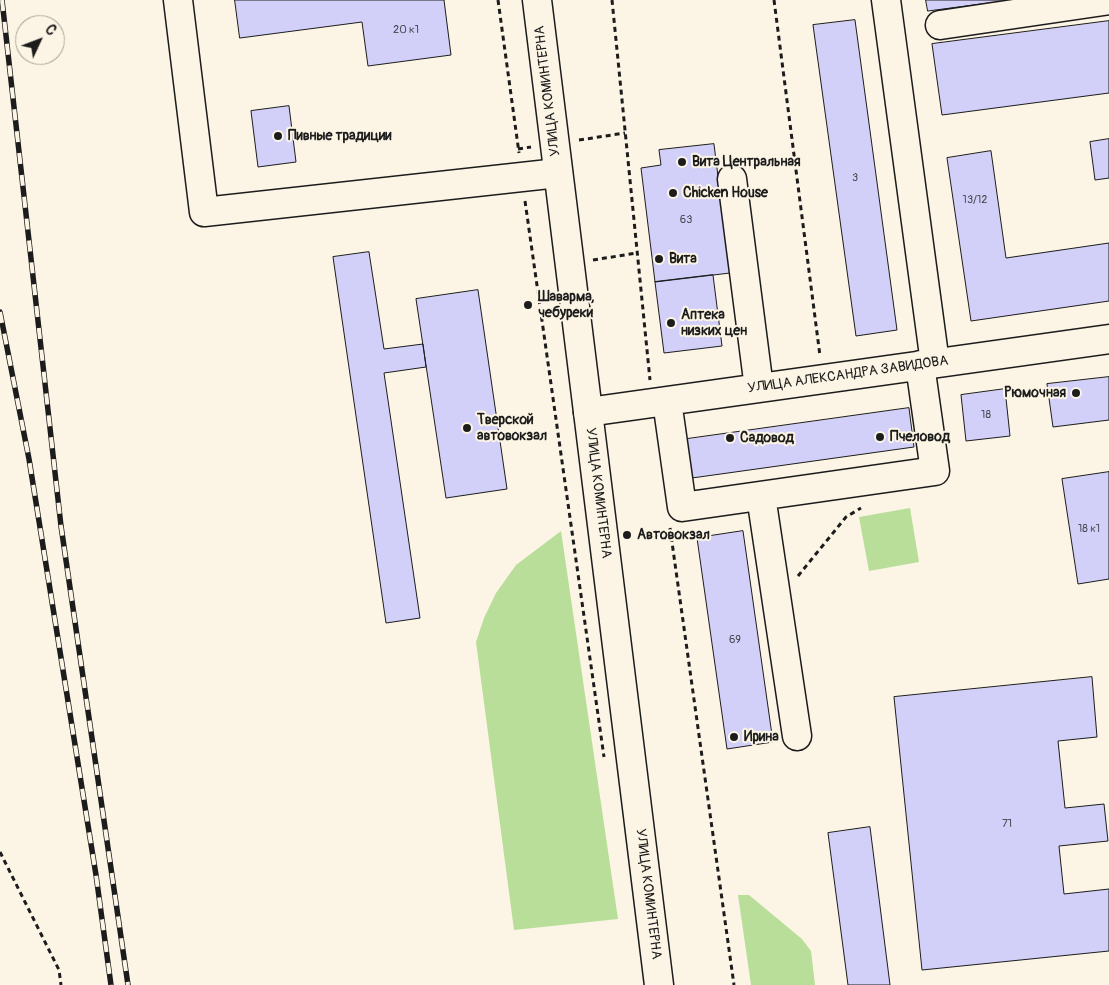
<!DOCTYPE html>
<html>
<head>
<meta charset="utf-8">
<style>
	body { margin:0 }
	#map { position:relative; width:1109px; height:985px; overflow:hidden; background:#fcf5e5; font-family:Pangolin,sans-serif }
	canvas { display:block }
	.north { position:absolute; left:15px; top:15px; width:50px; height:50px; box-sizing:border-box; background:#fcf5e5; border:1px solid #a29e95; border-radius:50%; rotate:47deg; font-size:14px; font-weight:700; line-height:20px; text-align:center; color:#1c1c1c }
	.north::after { content:''; display:block; margin:auto; width:18px; height:22px; background:#1c1c1c; clip-path:polygon(50% 0,100% 100%,50% 72%,0 100%) }
</style>
</head>
<body>
<div id="map">
<canvas width="1109" height="985"></canvas>
<div class="north">С</div>
</div>
<script>
const ctx = document.querySelector('canvas').getContext('2d');
ctx.lineJoin = 'round';
function fillPath(path, color) { ctx.fillStyle = color; ctx.fill(path, 'evenodd'); }
function stroke(path, color, width, dash) { ctx.strokeStyle = color; ctx.lineWidth = width; ctx.lineCap = dash ? 'butt' : 'round'; ctx.setLineDash(dash || []); ctx.stroke(path); }
function write(font, color, halo, rows, align = 'center') {
  ctx.font = font + ' Pangolin,sans-serif'; ctx.lineWidth = 4; ctx.setLineDash([]); ctx.textBaseline = 'middle'; ctx.strokeStyle = halo; ctx.fillStyle = color; for (const [text, x, y, turn = 0] of rows) {
    ctx.save(); ctx.translate(x, y); ctx.rotate((+turn || 0) * Math.PI / 180); ctx.textAlign = isNaN(turn) ? turn : align; if (halo) ctx.strokeText(text, 0, 0); ctx.fillText(text, 0, 0); ctx.restore();
  }
}
fillPath(new Path2D(`
	M910,508L919,562L869,571L859,517Z
	M561,531L618,919L514,930L476,642L484,618L496,593L516,565Z
	M738,895H749L802,939L811,951L815,985H751Z`), '#b8de99');
const building = new Path2D(`
	M235,0H444L451,55L368,66L362,22L240,38Z
	M926,0H1012L928,11Z
	M855,20L897,330L856,336L813,25Z
	M1109,21V93L942,115L932,44Z
	M289,106L296,162L258,167L251,111Z
	M1109,139V178L1095,180L1090,142Z
	M714,144L730,273L655,282L641,168L661,165L659,150Z
	M991,151L1006,258L1109,243V301L971,321L947,158Z
	M369,252L384,349L423,344L426,367L384,373L420,618L386,623L333,257Z
	M713,275L722,346L664,353L655,282Z
	M478,290L507,489L446,498L416,299Z
	M1109,377V420L1053,427L1047,384Z
	M1005,389L1010,436L966,441L961,395Z
	M909,408L914,447L692,478L687,439Z
	M1109,472V579L1078,584L1062,479Z
	M743,531L773,742L727,749L697,538Z
	M1092,677L1097,737L1058,741L1065,808L1104,804L1108,841L1059,846L1064,894L1109,889V951L922,970L894,697Z
	M870,827L890,985H848L828,833Z`);
fillPath(building, '#d2d0f9');
stroke(building, '#1c1c1c', 1);
const minor = new Path2D(`
	M178,0L204,212L558,173
	M886,0L935,363
	M940,25L1109,0
	M732,179L759,388
	M667,401L682,507L935,471L920,365
	M588,412L1109,339
	M761,496L797,736`);
const major = new Path2D(`
	M537,0L659,985`);
stroke(minor, '#1c1c1c', 31);
stroke(major, '#1c1c1c', 31);
stroke(new Path2D(`
	M498,0L519,153
	M612,0L650,380
	M774,0L820,356
	M579,140L625,133
	M518,149L531,147
	M525,201L604,757
	M593,260L637,253
	M670,528L734,985
	M798,576L846,517L861,508
	M0,852L59,970L61,985`), '#1c1c1c', 3, [5, 4]);
stroke(minor, '#fcf5e5', 28);
stroke(major, '#fcf5e5', 28);
const rail = new Path2D(`
	M2,0L61,526L128,985
	M0,312L29,459L96,875L111,985`);
stroke(rail, '#1c1c1c', 5.5);
stroke(rail, '#fcf5e5', 4, [11]);
for (const [x, y, r, color] of [
	[278,136,5,"#1c1c1c"],
	[682,162,5,"#1c1c1c"],
	[673,193,5,"#1c1c1c"],
	[659,259,5,"#1c1c1c"],
	[528,305,5,"#1c1c1c"],
	[671,323,5,"#1c1c1c"],
	[1076,393,5,"#1c1c1c"],
	[467,428,5,"#1c1c1c"],
	[880,437,5,"#1c1c1c"],
	[730,438,5,"#1c1c1c"],
	[627,535,5,"#1c1c1c"],
	[734,737,5,"#1c1c1c"]
]) { const dot = new Path2D(); dot.arc(x, y, r, 0, 2 * Math.PI); ctx.fillStyle = color; ctx.fill(dot); stroke(dot, '#fcf5e5', 2); }
write('11px', '#4a4953', null, [
	["20 к1",406,30],
	["3",855,178],
	["13/12",975,200],
	["63",686,220],
	["18",986,415],
	["18 к1",1089,529],
	["69",735,640],
	["71",1007,824]
]);
write('14px', '#1c1c1c', '#fcf5e5', [
	["УЛИЦА КОМИНТЕРНА",548,91,-97],
	["УЛИЦА АЛЕКСАНДРА ЗАВИДОВА",848,375,-8],
	["УЛИЦА КОМИНТЕРНА",598,493,83],
	["УЛИЦА КОМИНТЕРНА",648,894,83]
]);
write('bold 14px', '#1c1c1c', '#fcf5e5', [
	["Пивные традиции",288,136],
	["Вита Центральная",692,162],
	["Chicken House",683,193],
	["Вита",669,259],
	["Шаварма,",538,297],
	["чебуреки",538,313],
	["Аптека",681,315],
	["низких цен",681,331],
	["Рюмочная",1066,393,"right"],
	["Тверской",477,420],
	["автовокзал",477,436],
	["Пчеловод",890,437],
	["Садовод",740,438],
	["Автовокзал",637,535],
	["Ирина",744,737]
], 'left');
</script>
</body>
</html>
